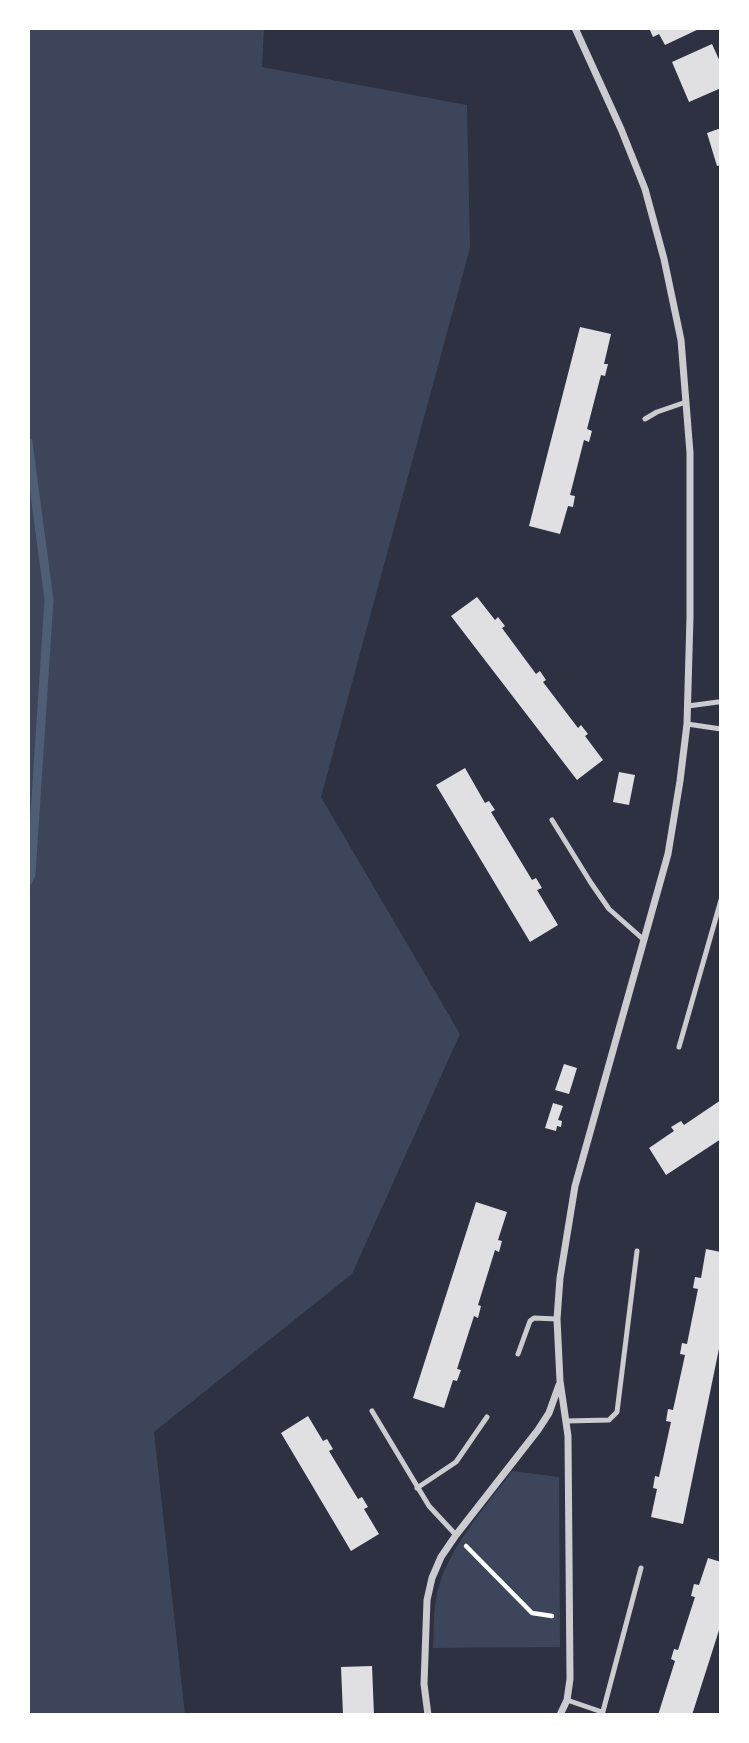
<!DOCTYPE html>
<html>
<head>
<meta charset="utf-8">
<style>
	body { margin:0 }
	#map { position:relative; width:749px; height:1743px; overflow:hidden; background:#2d3142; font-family:"DejaVu Sans",sans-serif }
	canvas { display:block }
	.frame { position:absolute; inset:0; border:30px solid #fff; pointer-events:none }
</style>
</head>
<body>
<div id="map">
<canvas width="749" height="1743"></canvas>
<div class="frame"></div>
</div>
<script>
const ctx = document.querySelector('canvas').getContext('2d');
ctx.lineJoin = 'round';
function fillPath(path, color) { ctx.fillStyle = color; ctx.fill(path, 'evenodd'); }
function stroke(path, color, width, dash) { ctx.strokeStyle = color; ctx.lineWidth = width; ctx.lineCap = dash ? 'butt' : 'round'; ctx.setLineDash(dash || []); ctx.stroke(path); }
fillPath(new Path2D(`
	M28,28H264L262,67L467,105L470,248L321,797L460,1034L352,1274L154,1432L185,1715H28Z
	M512,1471L559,1477L560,1647L433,1648C434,1629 433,1609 438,1589C450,1545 485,1508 512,1471Z`), '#3c4559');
stroke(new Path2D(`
	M28,442L49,600L31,874L28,881`), '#4f5d75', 9);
fillPath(new Path2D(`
	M649,28H701L665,45L659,34L653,37Z
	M712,44L721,64V88L689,102L672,62Z
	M721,128V165L717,166L707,133Z
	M580,327L611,334L604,364H608L605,376L601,375L587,429L592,431L589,442L584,440L570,495L575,496L573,507L568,506L560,534L529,526Z
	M477,597L495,620L498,617L505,626L502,628L536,674L540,671L546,680L543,682L578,728L581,725L588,734L585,736L603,760L577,780L451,616Z
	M465,768L485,803L489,801L495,810L491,812L532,880L536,878L542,888L537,890L558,925L530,942L436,785Z
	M619,772L635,775L629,805L613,802Z
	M564,1064L577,1068L569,1094L555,1090Z
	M721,1100V1139L666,1175L649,1148L674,1131L671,1127L681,1121L684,1125Z
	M553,1103L563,1106L558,1120L562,1121L561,1127L557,1126L556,1131L545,1128Z
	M476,1202L507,1212L498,1240L502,1241L499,1252L495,1250L478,1305L481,1306L478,1318L474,1316L457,1369L461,1370L457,1381L453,1380L444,1408L413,1398Z
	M706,1249L721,1252V1339L683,1524L651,1517L657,1489L653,1488L655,1476L659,1477L671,1422L666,1421L668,1409L673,1410L685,1355L680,1354L682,1343L687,1344L698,1289L693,1288L695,1277L701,1278Z
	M308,1416L323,1441L327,1439L333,1449L329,1451L358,1499L362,1497L368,1507L364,1509L379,1534L351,1551L281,1433Z
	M708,1558L721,1562V1624L692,1715H658L675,1661L671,1659L674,1649L678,1650L695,1597L691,1596L694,1584L699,1585Z
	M372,1666L374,1715H343L341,1667Z`), '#e0e0e3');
stroke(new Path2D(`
	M466,1546L532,1613L552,1616`), '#fff', 4.5);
stroke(new Path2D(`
	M645,419L657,412L686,402
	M688,706L718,702
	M687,724L721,729
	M552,820L591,883L609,909L644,940
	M679,1047L721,900
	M518,1354L530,1321L534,1318L557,1319
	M372,1411L429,1506L456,1535
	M566,1421L609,1420L617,1412L637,1251
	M417,1488L456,1462L487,1417
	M567,1700L602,1712
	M602,1715L641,1568`), '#caccd0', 5);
stroke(new Path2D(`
	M428,1715L424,1684L427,1600L432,1578L441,1557L456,1535L538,1430L549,1413L559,1385
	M560,1715L567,1700L570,1679L568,1436L560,1381L557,1319L560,1278L575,1186L668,854L680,781L687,724L690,617V453L681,340L664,259L645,189L621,129L575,28`), '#caccd0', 7);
</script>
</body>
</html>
